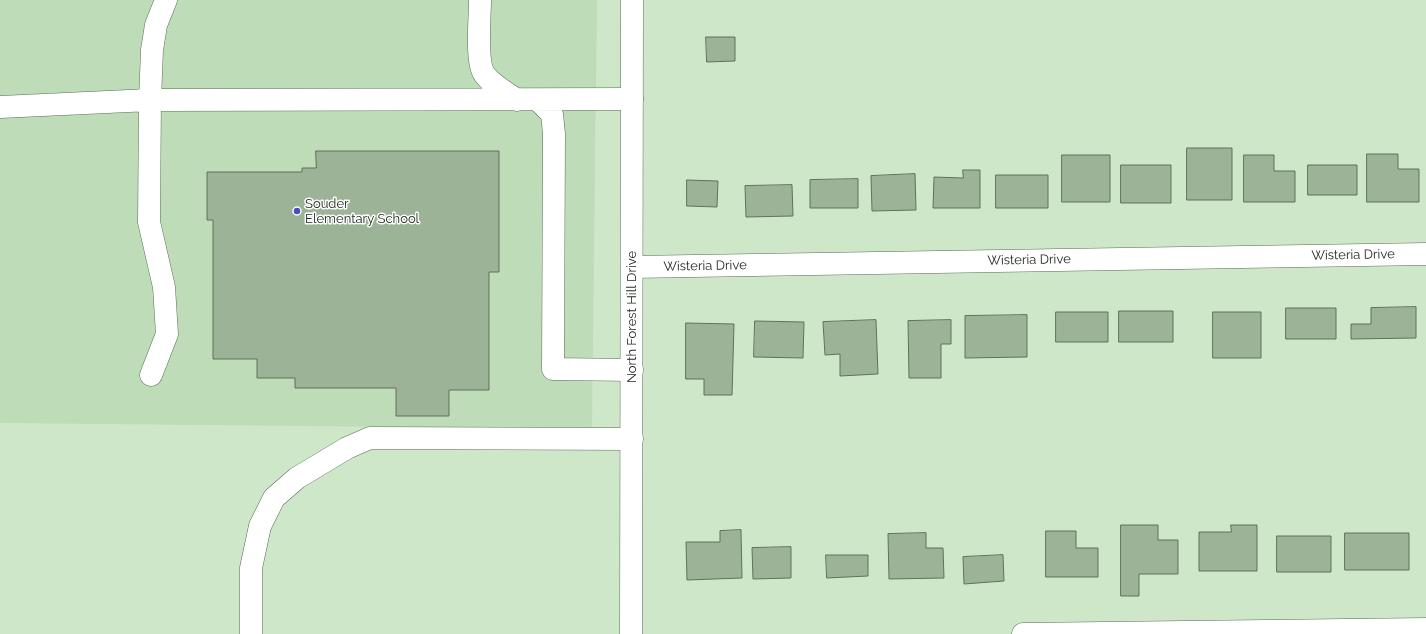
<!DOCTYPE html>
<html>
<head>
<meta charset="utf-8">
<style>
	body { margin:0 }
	canvas { display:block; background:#cee7c9 }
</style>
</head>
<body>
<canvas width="1426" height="634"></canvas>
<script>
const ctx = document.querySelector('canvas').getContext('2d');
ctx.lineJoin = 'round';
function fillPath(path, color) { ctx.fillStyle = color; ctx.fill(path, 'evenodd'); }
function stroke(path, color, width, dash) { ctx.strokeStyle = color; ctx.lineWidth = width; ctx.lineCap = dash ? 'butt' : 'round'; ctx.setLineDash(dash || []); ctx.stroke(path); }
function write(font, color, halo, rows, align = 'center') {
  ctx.font = font + ' Raleway,sans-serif'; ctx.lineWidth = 3; ctx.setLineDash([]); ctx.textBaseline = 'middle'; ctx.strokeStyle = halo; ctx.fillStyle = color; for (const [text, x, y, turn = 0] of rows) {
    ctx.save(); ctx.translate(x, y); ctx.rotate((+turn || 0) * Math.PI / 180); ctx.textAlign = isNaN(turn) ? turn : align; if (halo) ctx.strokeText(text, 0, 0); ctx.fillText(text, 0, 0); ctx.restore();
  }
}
fillPath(new Path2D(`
	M0,0H597L592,429L0,423Z`), '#bfdcb9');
const building = new Path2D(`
	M706,37H735V61L707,62Z
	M1187,148H1232V200H1187Z
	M316,151H499V272H489V390H449V416H396V388H295V378H257V359H213V220H207V172H302V168H316Z
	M1367,154H1398V169H1419V202H1367Z
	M1062,155H1110V202H1062Z
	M1244,155H1274V171H1295V202H1244Z
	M1121,165H1171V203H1121Z
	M1308,165H1357V195H1308Z
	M963,170H980V208H933L934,177L963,178Z
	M915,174L916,210L872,211L871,176Z
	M996,175H1048V208H996Z
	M858,179V208H810V180Z
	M687,180L718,181L717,207L687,206Z
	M792,185L793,216L746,217L745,186Z
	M1416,307V338L1351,339V324H1371V308Z
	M1286,308H1336V339H1286Z
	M1119,311H1173V342H1119Z
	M1056,312H1108V342H1056Z
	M1213,312H1261V358H1213Z
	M1027,315V357L965,358V316Z
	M876,320L878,374L840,376V354L825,355L823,322Z
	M951,320V344H941V378H909L908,321Z
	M755,321L804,322L803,358L754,357Z
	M686,323L734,324L732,395H704V379H686Z
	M1121,525H1158V540H1178V574H1139V596H1121Z
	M1231,525H1257V571H1199V532H1231Z
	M741,530L742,578L687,580L686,542H720V531Z
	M1046,531H1076V548H1098V577H1046Z
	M926,533V548H943L944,578L889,579L888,534Z
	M1345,533H1409V570H1345Z
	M1277,536H1331V572H1277Z
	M791,547V578L753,579L752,548Z
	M826,555H868V576L827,578Z
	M1003,555L1004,581L964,584L963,557Z`);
fillPath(building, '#9cb397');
stroke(building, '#5d7359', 1);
const minor = new Path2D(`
	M480,0C480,18 476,57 483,72C489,83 507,93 517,100
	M538,100L552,114L554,134L553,369L632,370
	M0,107L150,100L632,99
	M632,267L1426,254
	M151,375L167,334L164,287L149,222L150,100L152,50L156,25L166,0
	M251,634V568L260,526L274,498L297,478L347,448L370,438L632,439
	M1023,634L1426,629`);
const major = new Path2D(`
	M631,634L632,0`);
stroke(minor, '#586e54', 23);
stroke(major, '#586e54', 23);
stroke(minor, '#fff', 22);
stroke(major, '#fff', 22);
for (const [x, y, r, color] of [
	[297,211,4,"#504ac1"]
]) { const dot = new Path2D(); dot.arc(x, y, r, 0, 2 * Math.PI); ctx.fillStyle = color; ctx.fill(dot); stroke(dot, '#fff', 1.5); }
write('13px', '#202a1f', '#fff', [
	["Souder",305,204],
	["Elementary School",305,219]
], 'left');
write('13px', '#202a1f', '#fff', [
	["Wisteria Drive",1353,255,-1],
	["Wisteria Drive",1029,260,-1],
	["Wisteria Drive",705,266,-1],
	["North Forest Hill Drive",632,317,-90]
]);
</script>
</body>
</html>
